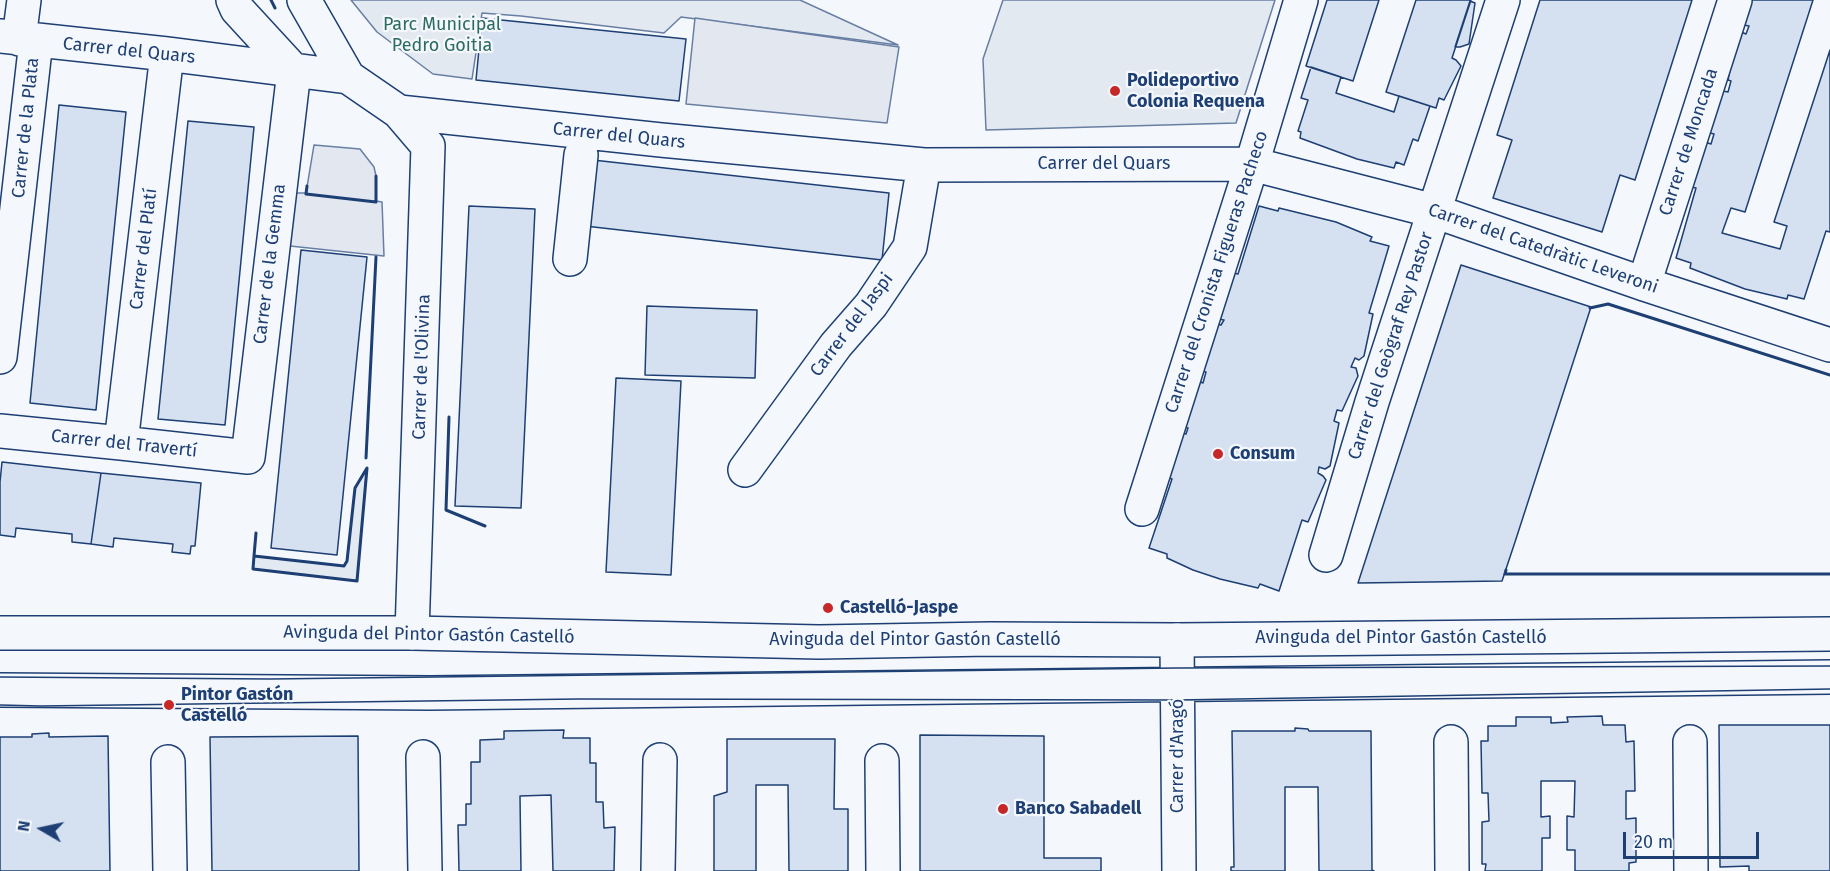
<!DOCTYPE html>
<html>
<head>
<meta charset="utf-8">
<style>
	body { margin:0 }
	#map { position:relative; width:1830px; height:871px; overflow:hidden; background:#f4f7fb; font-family:"Fira Sans",sans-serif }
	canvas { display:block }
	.north { position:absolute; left:12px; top:799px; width:60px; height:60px; -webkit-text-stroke:4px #f4f7fb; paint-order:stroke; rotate:279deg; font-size:16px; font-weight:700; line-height:24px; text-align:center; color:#1d3f73 }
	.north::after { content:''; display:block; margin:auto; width:21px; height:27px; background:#1d3f73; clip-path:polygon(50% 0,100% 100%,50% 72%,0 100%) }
	.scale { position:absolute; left:1623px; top:832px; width:136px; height:27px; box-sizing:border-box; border:3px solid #1d3f73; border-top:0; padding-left:8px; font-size:18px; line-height:21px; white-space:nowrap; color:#1d3f73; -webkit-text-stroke:4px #f4f7fb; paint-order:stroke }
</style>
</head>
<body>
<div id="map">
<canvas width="1830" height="871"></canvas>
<div class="north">N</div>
<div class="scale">20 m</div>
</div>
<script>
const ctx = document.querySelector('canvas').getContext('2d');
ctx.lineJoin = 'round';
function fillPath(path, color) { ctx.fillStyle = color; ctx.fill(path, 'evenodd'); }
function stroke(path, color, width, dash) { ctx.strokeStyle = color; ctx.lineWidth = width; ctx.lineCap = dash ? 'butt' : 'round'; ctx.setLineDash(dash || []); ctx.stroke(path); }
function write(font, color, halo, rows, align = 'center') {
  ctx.font = font + ' "Fira Sans",sans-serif'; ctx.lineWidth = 4.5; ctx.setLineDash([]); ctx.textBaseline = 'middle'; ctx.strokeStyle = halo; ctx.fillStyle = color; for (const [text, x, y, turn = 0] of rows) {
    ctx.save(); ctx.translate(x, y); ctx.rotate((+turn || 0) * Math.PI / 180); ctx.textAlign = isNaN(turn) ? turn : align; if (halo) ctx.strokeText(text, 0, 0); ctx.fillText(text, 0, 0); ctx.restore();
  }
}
const green = new Path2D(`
	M351,0H800L898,45L681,17L664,33L521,16L482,13L472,79L433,74L377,32Z
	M1003,0H1275L1236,123L986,130L983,59Z
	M367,468L357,581L253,569L254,556L344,566L347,561L355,488Z`);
fillPath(green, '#e3e9f0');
stroke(green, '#687fa3', 1.5);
const parking = new Path2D(`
	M695,18L899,47L887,123L686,104Z
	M314,145L360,149L374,167L376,176V201L382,202L384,256L290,246L296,193H306Z`);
fillPath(parking, '#e3e8f0');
stroke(parking, '#687fa3', 1.5);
const building = new Path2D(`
	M1327,0H1379L1353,81L1306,66Z
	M1416,0H1471L1452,58L1456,60L1461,66L1444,100L1439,98L1436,108L1386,92Z
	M1540,0H1692L1635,180L1620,175L1602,232L1493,198L1512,140L1497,135Z
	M1751,0H1813L1745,212L1731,208L1722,233L1780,249L1787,226L1774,222L1830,50V232L1826,231L1804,299L1788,295L1787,299L1745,289L1690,268L1691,263L1676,258L1696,188L1691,187L1705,142L1711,144L1714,134L1710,133L1706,126L1723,91L1728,92L1731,81L1728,80L1733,52L1741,32L1746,34L1749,26L1744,25L1741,20Z
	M1470,1L1475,3L1469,44L1460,47H1455Z
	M482,18L686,39L679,101L476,80Z
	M1311,67L1341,77L1336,93L1394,112L1399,96L1430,106L1418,141L1413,139L1404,165L1396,162L1394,168L1357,159L1300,138L1301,132L1298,131L1308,100L1301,98Z
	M59,105L126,112L96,410L30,403Z
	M188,121L254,127L225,425L158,419Z
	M593,160L889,193L882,260L585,226Z
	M469,206L535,209L521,508L455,506Z
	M1259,206L1278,211L1279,208L1336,222L1372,237L1370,241L1389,246L1369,313L1373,314L1364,356L1359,360L1355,358L1351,367L1356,368L1358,376L1342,411L1337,410L1334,421L1339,423L1330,466L1325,469L1319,467L1318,473L1323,476L1326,480L1308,522L1302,520L1279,591L1260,584L1258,588L1220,579L1193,570L1167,558V554L1149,548L1172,479L1167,477L1183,433L1186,434L1188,428L1181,426L1198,381L1203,383L1206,372L1202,371L1217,324L1221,325L1224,320L1218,319L1234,273L1238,274Z
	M301,250L367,257L337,555L271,548Z
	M1461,265L1591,307L1515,542L1502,581L1358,583Z
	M647,306L757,310L755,378L645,375Z
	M616,378L681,381L671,575L606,572Z
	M2,462L101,473L91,544L72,542V534L16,528L15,537L0,535V482Z
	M101,473L201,483L195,546H191L190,554L172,552L173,544L114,538L113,547L91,544Z
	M1602,716L1603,725H1625L1626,742L1634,741L1635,791H1626V819L1636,818V862L1629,863V871H1575V850H1567V816L1574,817L1575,781H1541V817L1550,816V838H1542V871H1485L1486,864H1482V822L1489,821L1488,793H1482L1481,741H1488V726H1516V717H1551V723L1568,722L1567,717Z
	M1719,725H1830V871H1749V866L1720,867Z
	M1295,728L1308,729L1309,731H1371L1372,870L1374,871H1319L1318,787H1285V871H1231V867H1234L1232,731H1295Z
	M564,730L563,738H590V763H596V802H603L604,828L615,827L614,871H553L551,795L520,796L521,871H459L458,825H466V804H471V762H480V740L504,739V731Z
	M49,733V737L108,736L110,871H0V737H32V734Z
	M920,735L1044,736V858H1101V871H920Z
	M358,736L359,871H212L210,737Z
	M727,739H835L834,809H848V871H789L788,785H756V871H714V796L727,792Z`);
fillPath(building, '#d5e0f0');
stroke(building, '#1d3f73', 1.5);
const minor = new Path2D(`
	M233,0L237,9L294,71
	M304,0L348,77
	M0,36L167,54L348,77L399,112L661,140L924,165L1252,164L1434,211L1644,284L1830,345
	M19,39L24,0
	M399,112L428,146L412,633
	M570,259L581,155
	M1644,284L1735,0
	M0,357L36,41
	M0,431L121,443L248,457L294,71
	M121,443L167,54
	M745,470L836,345L871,305L910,247L924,165
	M1142,509L1252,164L1301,0
	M1326,555L1372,402L1503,0
	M1177,640L1179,871
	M0,690L430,693L1830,677
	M1451,742L1452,871
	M1690,742L1691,871
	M423,757L425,871
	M882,761L883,871
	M168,762L170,871
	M658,871L660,760`);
const major = new Path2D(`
	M0,633H412L819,642L990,639L1177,640L1830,634`);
stroke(minor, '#1d3f73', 36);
stroke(major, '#1d3f73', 36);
stroke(minor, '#f4f7fb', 33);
stroke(major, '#f4f7fb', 33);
stroke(new Path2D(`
	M0,677L270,679L1177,668L1830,666
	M0,705L41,706L578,699L1178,700L1830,689`), '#1d3f73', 1.5);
stroke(new Path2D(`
	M271,0L275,8
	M307,186L306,194L376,202V176
	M1590,308L1608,304L1830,375
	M449,417L446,510L485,526
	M366,458L376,257
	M254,556L253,569L357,581L367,468L355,488L347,561L344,566L254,556L256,533
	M1506,570L1505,574H1830`), '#1d3f73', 3);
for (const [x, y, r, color] of [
	[1115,91,6,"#c62828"],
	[1218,454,6,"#c62828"],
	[828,608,6,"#c62828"],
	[169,705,6,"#c62828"],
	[1003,809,6,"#c62828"]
]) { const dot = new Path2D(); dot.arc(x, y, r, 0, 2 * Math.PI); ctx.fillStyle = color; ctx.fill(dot); stroke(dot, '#f4f7fb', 2); }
write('18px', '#2c6c60', '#f4f7fb', [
	["Parc Municipal",442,25],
	["Pedro Goitia",442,46]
]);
write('18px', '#1d3f73', '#f4f7fb', [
	["Carrer del Quars",129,51,6],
	["Carrer de la Plata",26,128,-84],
	["Carrer del Quars",619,136,6],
	["Carrer de Moncada",1689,142,-72],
	["Carrer del Quars",1104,164],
	["Carrer del Platí",144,249,-83],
	["Carrer del Catedràtic Leveroni",1543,249,19],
	["Carrer de la Gemma",270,264,-83],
	["Carrer del Cronista Figueras Pacheco",1217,272,-72],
	["Carrer del Jaspi",852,325,-53],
	["Carrer del Geògraf Rey Pastor",1391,346,-72],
	["Carrer de l'Olivina",422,367,-88],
	["Carrer del Travertí",124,444,6],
	["Avinguda del Pintor Gastón Castelló",429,635,1],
	["Avinguda del Pintor Gastón Castelló",1401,638],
	["Avinguda del Pintor Gastón Castelló",915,640],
	["Carrer d'Aragó",1178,756,-90]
]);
write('bold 18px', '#1d3f73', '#f4f7fb', [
	["Polideportivo",1127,81],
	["Colonia Requena",1127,102],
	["Consum",1230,454],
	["Castelló-Jaspe",840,608],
	["Pintor Gastón",181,695],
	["Castelló",181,716],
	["Banco Sabadell",1015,809]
], 'left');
</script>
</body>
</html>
